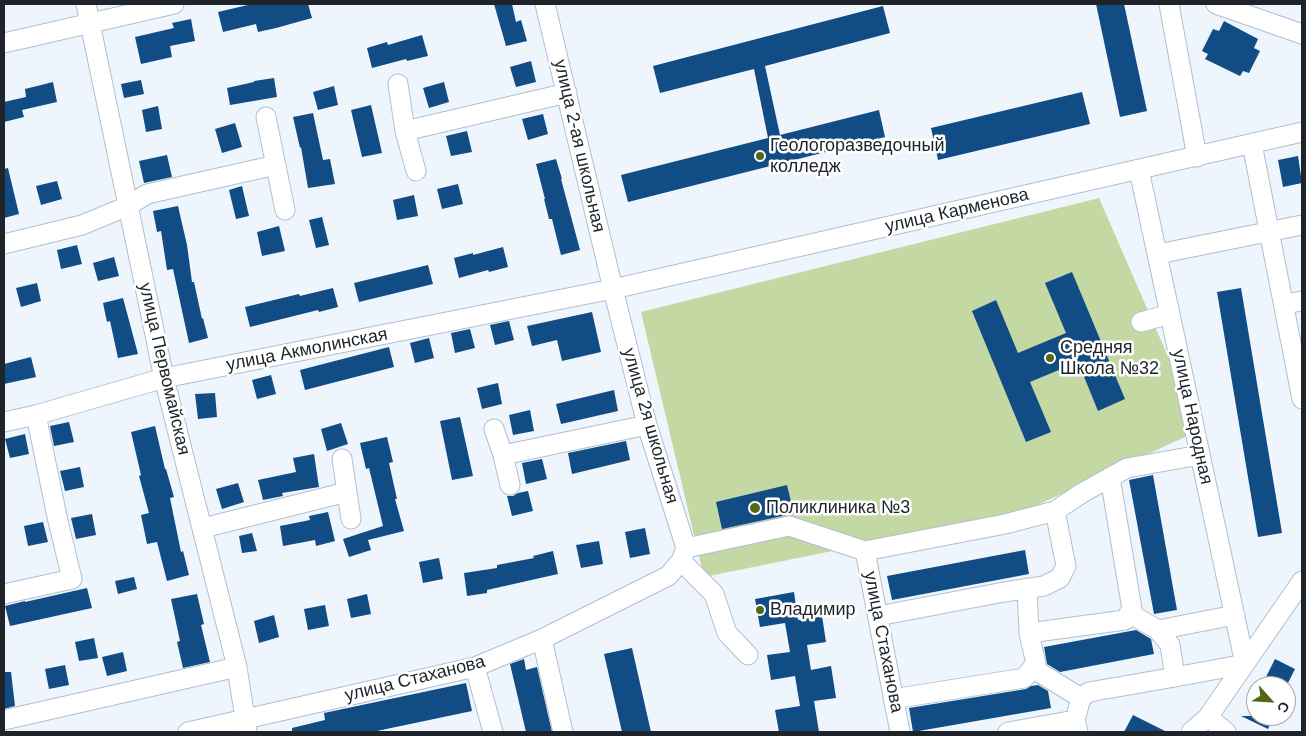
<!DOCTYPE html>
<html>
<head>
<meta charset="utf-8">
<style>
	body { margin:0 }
	#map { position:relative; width:1306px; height:736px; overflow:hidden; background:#eff5fd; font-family:Helvetica,sans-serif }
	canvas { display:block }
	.frame { position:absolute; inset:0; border:5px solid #1e242a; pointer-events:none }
	.north { position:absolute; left:1246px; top:676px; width:50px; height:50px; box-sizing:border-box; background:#fff; border:1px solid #a5a7aa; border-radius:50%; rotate:116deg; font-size:14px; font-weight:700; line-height:20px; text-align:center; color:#1e242a }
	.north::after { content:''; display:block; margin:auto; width:18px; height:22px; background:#516817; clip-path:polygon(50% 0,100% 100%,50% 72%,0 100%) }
</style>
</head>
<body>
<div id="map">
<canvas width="1306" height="736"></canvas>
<div class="frame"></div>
<div class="north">С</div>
</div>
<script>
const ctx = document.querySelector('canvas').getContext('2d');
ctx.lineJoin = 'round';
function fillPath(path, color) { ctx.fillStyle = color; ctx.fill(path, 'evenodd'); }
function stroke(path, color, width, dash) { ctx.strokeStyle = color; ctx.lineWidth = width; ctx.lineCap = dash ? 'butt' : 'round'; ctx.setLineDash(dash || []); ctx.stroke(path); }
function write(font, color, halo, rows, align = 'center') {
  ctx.font = font + ' Helvetica,sans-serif'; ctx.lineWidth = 5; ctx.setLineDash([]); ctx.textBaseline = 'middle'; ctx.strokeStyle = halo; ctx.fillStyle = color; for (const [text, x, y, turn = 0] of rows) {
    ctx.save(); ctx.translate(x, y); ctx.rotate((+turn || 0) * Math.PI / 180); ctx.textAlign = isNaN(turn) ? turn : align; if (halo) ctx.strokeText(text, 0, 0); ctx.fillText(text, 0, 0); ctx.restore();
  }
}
fillPath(new Path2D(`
	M1099,198L1200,430L1020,513L704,577L641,312Z`), '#c4d8a3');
fillPath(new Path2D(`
	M252,4H308L312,18L276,28L258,32L256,24L223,32L218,12Z
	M494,4H512L516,22L521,20L527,41L506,46Z
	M1096,4H1124L1147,111L1120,117Z
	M883,6L890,33L765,66L780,135L879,110L885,137L628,202L621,175L768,138L754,69L660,93L653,66Z
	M191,19L195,41L170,46L172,57L141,64L135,37L174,28L172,23Z
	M1224,21L1258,39L1254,48L1260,51L1249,73L1243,71L1240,76L1205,59L1208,54L1202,51L1213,29L1219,31Z
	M422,35L428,56L407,61L406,59L372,68L367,48L387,42L388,45Z
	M531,61L536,82L516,87L510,67Z
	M274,78L277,97L230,105L227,88L254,82V81Z
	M141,80L144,94L124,98L121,84Z
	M53,82L57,102L22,110L24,117L4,122V102L26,97L25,89Z
	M444,82L449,102L429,108L423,88Z
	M334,86L338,105L318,110L313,92Z
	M1082,92L1090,124L938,160L931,128Z
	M371,105L382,153L362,157L351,110Z
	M158,106L162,129L146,132L142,110Z
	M313,113L323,160L330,159L335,184L308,188L301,147L300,148L293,117Z
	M543,114L548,134L528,140L522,119Z
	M235,123L242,147L222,153L215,129Z
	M467,131L472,152L451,156L446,136Z
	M167,155L172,177L144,183L139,161Z
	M1298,156L1302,183L1283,187L1278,160Z
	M556,159L562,179H561L580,250L561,255L552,219H549L544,199H545L536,164Z
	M8,168L19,214L4,218V169Z
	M57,181L62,199L41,205L36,186Z
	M458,184L463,204L442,209L437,189Z
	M242,186L249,216L236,219L229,190Z
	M414,195L418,216L397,220L393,200Z
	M178,206L187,245L192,282H194L202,319L203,318L208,338L189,343L173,269L167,270L161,231L157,232L153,211Z
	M322,217L329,245L316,248L309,220Z
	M279,226L285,251L262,256L257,232Z
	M77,245L82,264L61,269L57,250Z
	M503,247L508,267L489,272L488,270L459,278L454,258L473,253V255Z
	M114,257L119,276L98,281L93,263Z
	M428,265L433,284L359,302L354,283Z
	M1072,272L1125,399L1098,411L1078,362L1030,382L1051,432L1026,442L972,311L996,300L1018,353L1066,333L1045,283Z
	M37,283L41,301L21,307L16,288Z
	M333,288L338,307L319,312L318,310L250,327L245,307L299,294L300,296Z
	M1241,288L1282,533L1258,537L1217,292Z
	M123,298L138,354L118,358L110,321L107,322L103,303Z
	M592,312L601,352L562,361L557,340L532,346L527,326Z
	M509,321L514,340L495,345L490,325Z
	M470,329L475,348L455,353L451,333Z
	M429,338L434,358L415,363L410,343Z
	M389,347L394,367L305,390L300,370Z
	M31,357L36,377L4,384V364Z
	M271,375L276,394L257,399L252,380Z
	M498,383L502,404L482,409L477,388Z
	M614,390L618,411L561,424L556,404Z
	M215,393L217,417L198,419L195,394Z
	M530,410L534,431L513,435L509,415Z
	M460,417L473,476L452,480L440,421Z
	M69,422L74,442L54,446L50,426Z
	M341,423L348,444L327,451L321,429Z
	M155,426L165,469H166L174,497L170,498L181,552L183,551L189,575L167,581L157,542L147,544L141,515L149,513L139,476L141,475L131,432Z
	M25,434L29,454L10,458L5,439Z
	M387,437L393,462L389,463L397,499H395L404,531L368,540L371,550L349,557L343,539L383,526L369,468L366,469L360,443Z
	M626,441L630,460L572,474L568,453Z
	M314,454L319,487L282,493L283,496L263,500L258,480L296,472L293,458Z
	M542,459L547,479L526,484L522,463Z
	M80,467L84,487L65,491L60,471Z
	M1153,475L1177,610L1154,614L1129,480Z
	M238,483L244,502L222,509L216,489Z
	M787,485L794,514L787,515L722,529L716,502Z
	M528,491L533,511L512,516L507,496H513L518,493Z
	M328,512L335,541L316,546L315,540L283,546L280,526L310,520L309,516Z
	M92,514L96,535L76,539L71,518Z
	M43,522L48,542L28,546L24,526Z
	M645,528L650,554L630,558L625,532Z
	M252,533L257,551L242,553L239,536Z
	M599,541L603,564L581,568L576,545Z
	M1025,550L1029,574L892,600L887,576Z
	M553,551L558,574L487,590V593L467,596L464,573L497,568V565L534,558L533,556Z
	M439,558L443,579L423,583L419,562Z
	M134,577L137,589L118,594L115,581Z
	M87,588L92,608L10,626L5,606L25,601V602Z
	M794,592L798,620L822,616L826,642L807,645L811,670L831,666L836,698L814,701L819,732H779L775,710L800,706L795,676L771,680L767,655L790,652L785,623L760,627L755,599Z
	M197,594L204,624L201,625L210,662L183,668L177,642L180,641L171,599Z
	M367,594L371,614L351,618L347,599Z
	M325,605L329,626L308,630L304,609Z
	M274,615L279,637L259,643L254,621Z
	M1136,630L1151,639L1154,654L1060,672L1047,664L1044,647Z
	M94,638L98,658L79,661L75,642Z
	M632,648L651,732H622L604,654Z
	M123,652L127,671L107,676L102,657Z
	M524,659L526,670L537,667L552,732H526L510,664Z
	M1275,659L1295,669L1286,687V686L1266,677Z
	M65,665L69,685L49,689L45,669Z
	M4,672H11L15,706L4,709Z
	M466,683L472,711L372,732H292V728L325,720L324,713Z
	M1038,685L1048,691L1051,708L913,732L909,708L1026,689L1031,686Z
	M1133,715L1167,732H1124Z
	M1241,716H1274L1268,729Z`), '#114c85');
const minor = new Path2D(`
	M86,4L164,378L237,667L247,731
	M1169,4L1197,157
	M1216,4L1302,34
	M4,43L174,4
	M398,84L405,131
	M266,117L285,210
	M1252,144L1302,399
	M1139,170L1245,664L1175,677L1170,645L1158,630
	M416,171L405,131L567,93
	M4,244L82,225L128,206L147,194L276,165
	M1158,254L1302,225
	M1284,304L1302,301
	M1141,322L1170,314
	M4,422L36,415L164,378L613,289L1302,132
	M494,429L503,455L647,425
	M503,455L510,485
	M342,459L351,519
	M203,528L347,492
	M686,548L789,526L865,551L1005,524L1055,511L1082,493L1127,468L1200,455
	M865,551L900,732
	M681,561L714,594L727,633L748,655
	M1027,588L1029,633
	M4,594L72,579L58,521L36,415
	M1129,613L1158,630L1235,615
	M878,616L1004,592L1044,586L1060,578L1066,566L1055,511
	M542,639L563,732
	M475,667L493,732
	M1032,668L1081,698
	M893,699L1024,678L1036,664L1029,633L1125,620L1132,609L1110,477
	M1208,717L1226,732
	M4,720L237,667
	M188,732L475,667L542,639L668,576L681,561L686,548L647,425L613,289L545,4
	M1008,732L1075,720
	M1078,732L1075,720L1081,698L1089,692L1175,677
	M1191,732L1208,717L1302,581`);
stroke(minor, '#b0bfd0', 21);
stroke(minor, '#fff', 19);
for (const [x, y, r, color] of [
	[760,156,5,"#516817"],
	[1050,358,5,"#516817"],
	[755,508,6,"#516817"],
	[760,610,5,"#516817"]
]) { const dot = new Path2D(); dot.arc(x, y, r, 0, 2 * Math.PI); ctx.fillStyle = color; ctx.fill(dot); stroke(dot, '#fff', 2); }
write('18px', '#1e242a', '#fff', [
	["улица 2-ая школьная",579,146,77],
	["улица Карменова",957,211,-13],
	["улица Акмолинская",307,350,-11],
	["улица Первомайская",164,369,77],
	["улица Народная",1192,417,78],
	["улица 2я школьная",650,426,74],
	["улица Стаханова",883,642,79],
	["улица Стаханова",415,679,-14]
]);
write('18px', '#1e242a', '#fff', [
	["Геологоразведочный",770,146],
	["колледж",770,167],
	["Средняя",1060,348],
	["Школа №32",1060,369],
	["Поликлиника №3",766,508],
	["Владимир",770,610]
], 'left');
</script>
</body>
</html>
